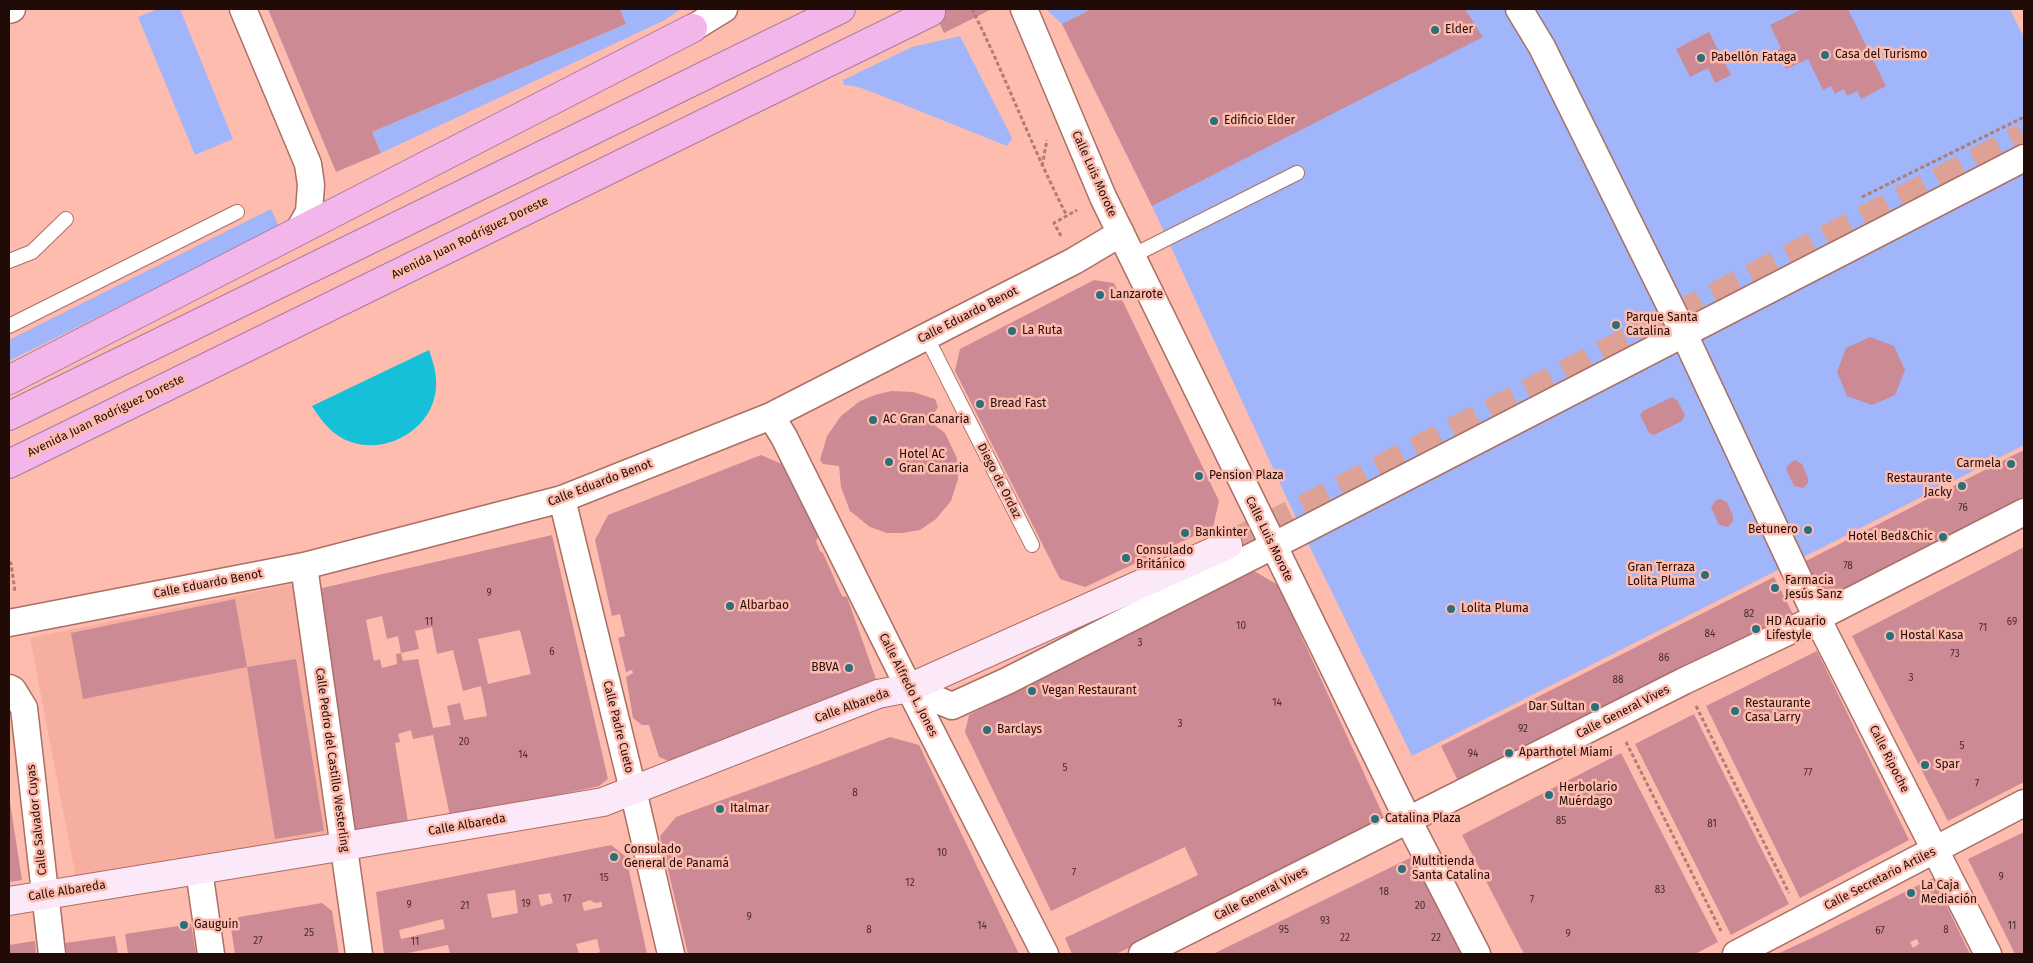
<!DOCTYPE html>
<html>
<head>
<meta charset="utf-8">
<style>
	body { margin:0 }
	#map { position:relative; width:2033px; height:963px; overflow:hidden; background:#febcaf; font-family:"Fira Sans",sans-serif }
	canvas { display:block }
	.frame { position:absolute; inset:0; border:10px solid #210b07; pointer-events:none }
</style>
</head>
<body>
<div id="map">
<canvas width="2033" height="963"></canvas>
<div class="frame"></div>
</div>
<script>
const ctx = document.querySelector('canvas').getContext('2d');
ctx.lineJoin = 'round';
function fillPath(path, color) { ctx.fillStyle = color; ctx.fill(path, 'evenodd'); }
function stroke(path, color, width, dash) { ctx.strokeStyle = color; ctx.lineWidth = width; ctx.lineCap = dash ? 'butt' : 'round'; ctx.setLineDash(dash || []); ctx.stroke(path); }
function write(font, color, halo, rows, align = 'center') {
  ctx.font = font + ' "Fira Sans",sans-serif'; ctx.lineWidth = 5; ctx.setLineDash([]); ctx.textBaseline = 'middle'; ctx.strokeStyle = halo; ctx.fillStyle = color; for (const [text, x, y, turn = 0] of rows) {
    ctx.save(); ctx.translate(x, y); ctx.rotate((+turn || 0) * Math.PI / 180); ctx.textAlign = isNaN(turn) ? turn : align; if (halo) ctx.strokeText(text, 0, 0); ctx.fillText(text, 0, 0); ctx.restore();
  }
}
fillPath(new Path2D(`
	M298,583L334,833L76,878L30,638Z`), '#f6aea0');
fillPath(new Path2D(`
	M158,9H180L233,139L195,155L138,17Z
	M620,9H681L665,20L381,153L372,132L626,24Z
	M1046,9H2010L2024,38V445L1412,756L1302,531L1152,206L1062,24Z
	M960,36L1012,138L1007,146L867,90L854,86L844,85L843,80L912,47Z
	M271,209L279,227L9,361V340Z`), '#a1b6fa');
fillPath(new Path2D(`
	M429,350C433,362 437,374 436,387C434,428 388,455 351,442C333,436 322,422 312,406Z`), '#16c0d8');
fillPath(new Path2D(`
	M268,9H620L626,24L372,132L381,153L336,172Z
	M933,9H989L990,10L944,33Z
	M1092,9H1465L1483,37L1152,206L1062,24Z
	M1802,9H1848L1886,86L1861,99L1857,91L1847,96L1844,89L1835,94L1831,86L1823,90L1808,59L1786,69L1777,51L1781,48L1770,25Z
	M1709,32L1731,75L1715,83L1708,68L1690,77L1676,49Z
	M1094,280L1114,283L1219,501L1213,527L1085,587L1060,579L955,371L960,349Z
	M1870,337L1894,346L1905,370L1895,395L1872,405L1847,396L1837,372L1846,348Z
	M891,391L913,392L935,399L938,407L929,421L945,433L957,458L958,479L951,501L936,519L920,530L902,533H887L870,527L850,511L841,487L839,466L823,464L820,460L827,436L841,416L860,401L875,395Z
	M1672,397L1677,400L1685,415L1682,421L1654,435L1649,433L1640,415L1643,411Z
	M2024,450V504L1824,606L1802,563Z
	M761,455L784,465L819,535L816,541L820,551L823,553L842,596L847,597L876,679L872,685L669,761L659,757L649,725H642L633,718L626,677L633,673L632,670L626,672L618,638L625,636L620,614L612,616L595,540L608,515Z
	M1795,460L1802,464L1808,478V483L1803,488L1794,486L1786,469L1788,465Z
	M1720,499L1727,502L1733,516V521L1728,527L1719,525L1711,507L1716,500Z
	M552,535L608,779L599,786L507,806L450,816L433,735L413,739L411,730L398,734L400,742L395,743L408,822L354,831L318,589ZM382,616L387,639L398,636L401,653L396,654L397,664L382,668L380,659L374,661L366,620ZM432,627L437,654L453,650L463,691L481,686L487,716L464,720L460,703L447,706L451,725L433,728L418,659L403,661L401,653L419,649L415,631ZM520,630L531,674L488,684L478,639Z
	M2024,547V782L1948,821L1852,636Z
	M1254,571L1278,585L1383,815L1375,829L1116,954H1072L1065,938L1198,875L1185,847L1051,911L965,732L969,715Z
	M1774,577L1794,616L1460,785L1441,746Z
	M235,599L247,667L296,659L324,831L275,839L247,667L83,699L71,633Z
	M1817,651L1909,840L1800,898L1706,706Z
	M1694,714L1789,904L1731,935L1635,744Z
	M890,737L919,745L1019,954H688L660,836L676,817L801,771Z
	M1621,753L1718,942L1695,954H1524L1462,835Z
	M9,796L22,880L9,882Z
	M2024,832V954H2015L1968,859Z
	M611,845L626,857L647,954H593L600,952L597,939L576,944L579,954H450L448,945L403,954H384L376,892ZM515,890L518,913L492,918L487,894ZM550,893L553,903L541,906L538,895ZM590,900L595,903L602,902V907L584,911L582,903ZM443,919L445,929L401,939L399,930Z
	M1410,858H1417L1464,954H1213Z
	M1933,878L1970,954H1777L1814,937ZM1917,939L1919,944L1913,948L1910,942Z
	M322,903L332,911L339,954H235L231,928L239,917Z
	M191,924L196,954H128L125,934Z
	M115,936L118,954H67L65,943Z
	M35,941L36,954H9V945Z`), '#cc8b94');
stroke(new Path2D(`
	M1228,545L1315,503L2024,137`), '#dda196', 28, [28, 14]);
const lane = new Path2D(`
	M1132,256L1297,173
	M9,261L32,252L66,219
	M9,326L237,212
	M926,336L1032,545`);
const street = new Path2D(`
	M243,9L308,164L311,185L309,212L299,230
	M1024,9L1103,197L1408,820L1477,954
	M1519,9L1542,47L1684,334L1817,618L1988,954
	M9,10L12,9
	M693,28L724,9
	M771,416L784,437L909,688L1045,954
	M562,499L633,790L671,954
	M304,566L359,954
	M9,623L304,566L562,499L771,416L1074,261L1121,233
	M9,688L13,690L24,708L52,954
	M909,688L952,706L1007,681L1302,531L2024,158
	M199,870L211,954
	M1142,954L1684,681L1817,618L2024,512
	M1736,954L2024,803`);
const secondary = new Path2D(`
	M9,901L345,846L603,802L878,694L909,688L1228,545`);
const highway = new Path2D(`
	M9,380L693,28
	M9,416L841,9
	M9,464L931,12`);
stroke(lane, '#ab6f64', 16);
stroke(street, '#ab6f64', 29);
stroke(secondary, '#ab6f64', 30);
stroke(highway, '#a97a9b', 30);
stroke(new Path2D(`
	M972,9C1006,77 1032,148 1067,216
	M1042,166L1047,140
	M1862,197L2024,117
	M1061,236L1054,223L1077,210
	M9,563H11L15,592
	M1696,706L1789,893
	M1626,742L1721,931`), '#af7d73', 3, [4, 2.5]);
stroke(lane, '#fff', 14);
stroke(street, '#fff', 26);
stroke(secondary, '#fbe9f9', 28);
stroke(highway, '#f2b6ea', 28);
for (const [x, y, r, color] of [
	[1435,30,5,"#29707c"],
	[1825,55,5,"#29707c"],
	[1701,58,5,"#29707c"],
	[1214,121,5,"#29707c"],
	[1100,295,5,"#29707c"],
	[1616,325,5,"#29707c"],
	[1012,331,5,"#29707c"],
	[980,404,5,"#29707c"],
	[873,420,5,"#29707c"],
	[889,462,5,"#29707c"],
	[2011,464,5,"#29707c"],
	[1199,476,5,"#29707c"],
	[1962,486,5,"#29707c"],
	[1808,530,5,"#29707c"],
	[1185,533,5,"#29707c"],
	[1943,537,5,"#29707c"],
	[1126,558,5,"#29707c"],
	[1705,575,5,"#29707c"],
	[1775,588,5,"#29707c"],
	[730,606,5,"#29707c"],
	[1451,609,5,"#29707c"],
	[1756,629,5,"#29707c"],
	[1890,636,5,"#29707c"],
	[849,668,5,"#29707c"],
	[1032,691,5,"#29707c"],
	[1595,707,5,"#29707c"],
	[1735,711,5,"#29707c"],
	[987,730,5,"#29707c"],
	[1509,753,5,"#29707c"],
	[1925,765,5,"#29707c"],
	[1549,795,5,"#29707c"],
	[720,809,5,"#29707c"],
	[1375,819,5,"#29707c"],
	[614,857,5,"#29707c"],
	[1402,869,5,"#29707c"],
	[1911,893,5,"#29707c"],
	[184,925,5,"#29707c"]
]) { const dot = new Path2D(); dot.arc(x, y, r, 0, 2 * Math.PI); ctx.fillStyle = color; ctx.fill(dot); stroke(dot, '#febcaf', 2); }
write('10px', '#4c2b2a', null, [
	["76",1963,508],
	["78",1848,566],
	["9",489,593],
	["82",1749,614],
	["11",429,622],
	["69",2012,622],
	["10",1241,626],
	["71",1983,628],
	["84",1710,634],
	["3",1140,643],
	["6",552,652],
	["73",1955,654],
	["86",1664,658],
	["3",1911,678],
	["88",1618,680],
	["14",1277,703],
	["3",1180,724],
	["92",1523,729],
	["20",464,742],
	["5",1962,746],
	["94",1473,754],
	["14",523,755],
	["5",1065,768],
	["77",1808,773],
	["7",1977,784],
	["8",855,793],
	["85",1561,821],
	["81",1712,824],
	["10",942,853],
	["7",1074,873],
	["9",2001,877],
	["15",604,878],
	["12",910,883],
	["83",1660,890],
	["18",1384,892],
	["17",567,899],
	["7",1532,900],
	["19",526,904],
	["9",409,905],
	["21",465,906],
	["20",1420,906],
	["9",749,917],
	["93",1325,921],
	["14",982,926],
	["11",2012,926],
	["8",869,930],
	["95",1284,930],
	["8",1946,930],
	["67",1880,931],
	["25",309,933],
	["9",1568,934],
	["22",1345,938],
	["22",1436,938],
	["27",258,941],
	["11",415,942]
]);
write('12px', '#210b07', '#febcaf', [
	["Elder",1445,30],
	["Casa del Turismo",1835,55],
	["Pabellón Fataga",1711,58],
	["Edificio Elder",1224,121],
	["Lanzarote",1110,295],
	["Parque Santa",1626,318],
	["Catalina",1626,332],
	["La Ruta",1022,331],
	["Bread Fast",990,404],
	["AC Gran Canaria",883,420],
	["Hotel AC",899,455],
	["Gran Canaria",899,469],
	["Carmela",2001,464,"right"],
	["Pension Plaza",1209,476],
	["Restaurante",1952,479,"right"],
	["Jacky",1952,493,"right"],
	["Betunero",1798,530,"right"],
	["Bankinter",1195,533],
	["Hotel Bed&Chic",1933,537,"right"],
	["Consulado",1136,551],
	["Británico",1136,565],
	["Gran Terraza",1695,568,"right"],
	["Lolita Pluma",1695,582,"right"],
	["Farmacia",1785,581],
	["Jesús Sanz",1785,595],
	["Albarbao",740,606],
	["Lolita Pluma",1461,609],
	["HD Acuario",1766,622],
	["Lifestyle",1766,636],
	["Hostal Kasa",1900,636],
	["BBVA",839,668,"right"],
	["Vegan Restaurant",1042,691],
	["Restaurante",1745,704],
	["Casa Larry",1745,718],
	["Dar Sultan",1585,707,"right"],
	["Barclays",997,730],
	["Aparthotel Miami",1519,753],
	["Spar",1935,765],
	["Herbolario",1559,788],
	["Muérdago",1559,802],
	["Italmar",730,809],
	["Catalina Plaza",1385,819],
	["Consulado",624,850],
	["General de Panamá",624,864],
	["Multitienda",1412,862],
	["Santa Catalina",1412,876],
	["La Caja",1921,886],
	["Mediación",1921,900],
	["Gauguin",194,925]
], 'left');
write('12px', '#210b07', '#febcaf', [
	["Calle Luis Morote",1094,174,66],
	["Avenida Juan Rodríguez Doreste",470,238,-26],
	["Calle Eduardo Benot",968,315,-27],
	["Avenida Juan Rodríguez Doreste",106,416,-26],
	["Diego de Ordaz",999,481,63],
	["Calle Eduardo Benot",600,483,-21],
	["Calle Luis Morote",1269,539,64],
	["Calle Eduardo Benot",208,584,-11],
	["Calle Alfredo L. Jones",908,685,63],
	["Calle Albareda",852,706,-20],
	["Calle General Vives",1623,712,-27],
	["Calle Padre Cueto",618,727,76],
	["Calle Ripoche",1889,759,63],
	["Calle Pedro del Castillo Westerling",332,760,82],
	["Calle Salvador Cuyas",37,820,-96],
	["Calle Albareda",467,825,-10],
	["Calle Secretario Artiles",1880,879,-27],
	["Calle Albareda",67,891,-9],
	["Calle General Vives",1261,894,-27]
]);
</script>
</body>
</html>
